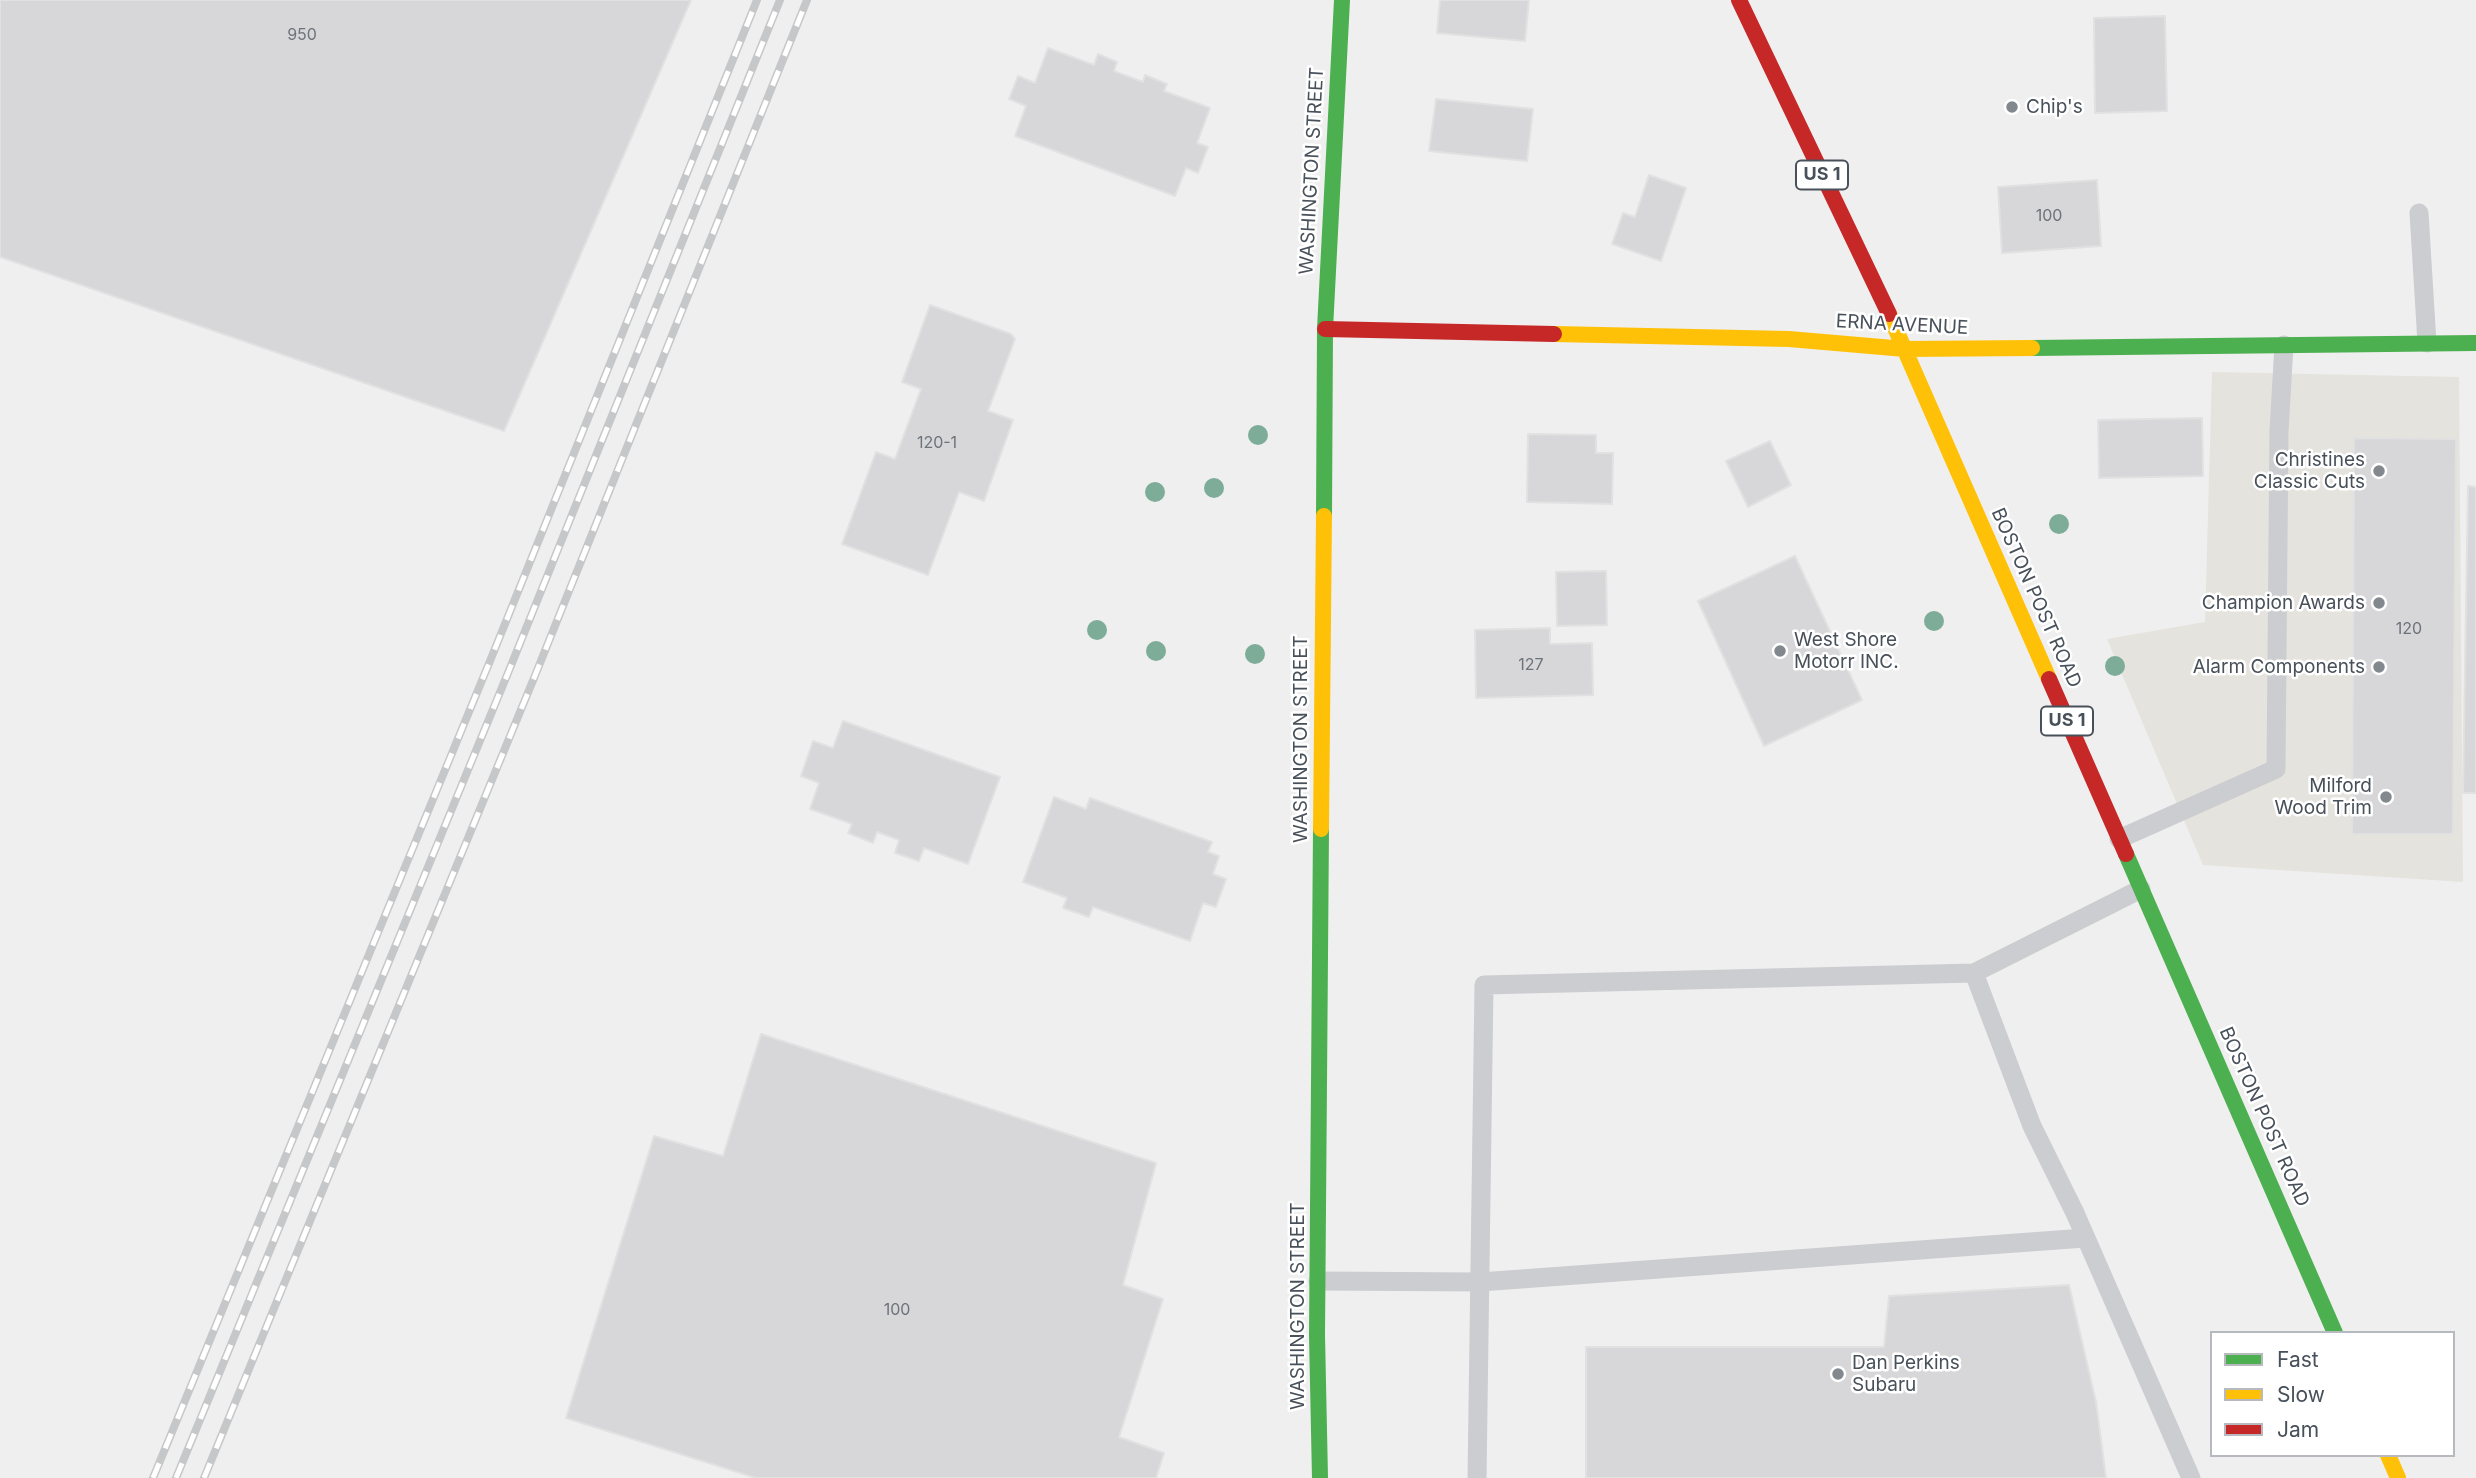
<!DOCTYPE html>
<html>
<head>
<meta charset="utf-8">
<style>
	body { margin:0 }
	#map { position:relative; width:2476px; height:1478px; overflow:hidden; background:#f0efef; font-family:Inter,sans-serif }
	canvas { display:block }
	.legend { position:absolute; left:2210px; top:1331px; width:245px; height:126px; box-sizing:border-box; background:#fff; border:2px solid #b6b9bd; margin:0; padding:9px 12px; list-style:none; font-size:21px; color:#48505a }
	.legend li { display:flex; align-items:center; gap:14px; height:35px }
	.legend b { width:35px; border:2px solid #b6b9bd }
</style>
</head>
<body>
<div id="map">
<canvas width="2476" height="1478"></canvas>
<ul class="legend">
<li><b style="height:9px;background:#4caf50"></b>Fast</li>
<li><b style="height:9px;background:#ffc107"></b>Slow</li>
<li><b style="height:9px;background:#c62828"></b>Jam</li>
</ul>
</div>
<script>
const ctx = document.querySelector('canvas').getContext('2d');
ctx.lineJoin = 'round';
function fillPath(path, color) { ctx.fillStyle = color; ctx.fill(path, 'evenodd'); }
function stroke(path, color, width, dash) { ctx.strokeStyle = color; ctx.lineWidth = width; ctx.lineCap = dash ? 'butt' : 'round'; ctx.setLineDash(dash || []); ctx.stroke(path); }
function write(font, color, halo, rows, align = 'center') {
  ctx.font = font + ' Inter,sans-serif'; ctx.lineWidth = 5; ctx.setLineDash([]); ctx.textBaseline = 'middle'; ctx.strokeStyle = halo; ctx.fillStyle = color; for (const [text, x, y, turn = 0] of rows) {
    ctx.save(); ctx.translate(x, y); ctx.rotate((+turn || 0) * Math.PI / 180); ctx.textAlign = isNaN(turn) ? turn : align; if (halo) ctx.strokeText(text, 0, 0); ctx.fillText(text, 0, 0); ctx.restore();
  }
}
fillPath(new Path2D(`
	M2212,372L2459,377L2463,882L2203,865L2107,639L2205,622Z`), '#e5e3dd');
const building = new Path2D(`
	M0,0H691L504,431L0,257Z
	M1440,0H1529L1525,41L1437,33Z
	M2165,16L2167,111L2095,113L2094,18Z
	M1048,48L1094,65L1098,54L1117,62L1114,71L1143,82L1145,75L1167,84L1164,91L1210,108L1197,143L1208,147L1198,173L1186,168L1175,196L1015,136L1026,106L1009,99L1018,76L1035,83Z
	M1436,99L1533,109L1527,161L1429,151Z
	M1649,175L1686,188L1661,261L1612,244L1623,213L1635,217Z
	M2097,180L2101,246L2002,253L1998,187Z
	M930,305L1011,334L1015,339L988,411L1013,420L984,501L959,492L928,575L842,544L876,452L895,459L921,389L902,382Z
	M2202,418L2203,476L2099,478L2098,420Z
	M1528,434L1596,435V453H1613L1612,504L1527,502Z
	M2354,438L2456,439L2453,834H2352Z
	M1770,441L1791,485L1748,507L1726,461Z
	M2468,486L2476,487V793H2463Z
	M1795,556L1862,700L1764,746L1698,601Z
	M1606,571L1607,625L1557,626L1556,572Z
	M1550,628V644L1592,643L1593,695L1476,698L1475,630Z
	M843,721L1000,777L968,864L924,848L919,861L895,853L899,840L877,832L873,843L848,833L852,824L810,809L819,783L801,776L813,741L833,748Z
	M1054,797L1086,809L1090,798L1212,842L1208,852L1219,856L1213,874L1226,879L1216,907L1203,903L1190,941L1093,907L1089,917L1063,908L1067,898L1023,882Z
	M761,1034L1156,1163L1123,1285L1163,1299L1119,1437L1164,1453L1156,1478H756L566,1418L654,1136L723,1156Z
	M2069,1285L2096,1402L2106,1478H1586V1347H1884L1889,1296Z`);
fillPath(building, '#d7d7d9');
stroke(building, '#e1e1e2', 2);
stroke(new Path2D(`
	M2419,213L2427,343
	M2119,839L2276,769L2279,431L2284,345
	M1974,973L2032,1126L2075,1213L2191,1478
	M1318,1281L1480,1282L2085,1238
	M1477,1478L1484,985L1974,973L2141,889`), '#cbcdd0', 19);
stroke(new Path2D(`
	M2032,348L2476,343
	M1324,516L1325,329L1342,0
	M2126,854L2335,1333
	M1320,1478L1317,1335L1321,829`), '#4caf50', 16);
stroke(new Path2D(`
	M1889,314L2049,679
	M1554,334L1789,339L1905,349L2032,348
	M1321,829L1324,516
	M2388,1455L2398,1478`), '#ffc107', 16);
stroke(new Path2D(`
	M1739,0L1889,314
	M1325,329L1554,334
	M2049,679L2126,854`), '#c62828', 16);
const rail = new Path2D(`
	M153,1478L490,661L757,0
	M176,1478L510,668L780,0
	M204,1478L534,678L807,0`);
stroke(rail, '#c6c7c9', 8);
stroke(rail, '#fff', 5, [16]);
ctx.fillStyle = '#7dac98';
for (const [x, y] of [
	[1258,435],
	[1214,488],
	[1155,492],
	[2059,524],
	[1934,621],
	[1097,630],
	[1156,651],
	[1255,654],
	[2115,666]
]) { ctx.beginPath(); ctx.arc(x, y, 10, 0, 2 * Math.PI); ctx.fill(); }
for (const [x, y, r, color] of [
	[2012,107,7,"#83888e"],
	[2379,471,7,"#83888e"],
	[2379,603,7,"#83888e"],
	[1780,651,7,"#83888e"],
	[2379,667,7,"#83888e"],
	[2386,797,7,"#83888e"],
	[1838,1374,7,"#83888e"]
]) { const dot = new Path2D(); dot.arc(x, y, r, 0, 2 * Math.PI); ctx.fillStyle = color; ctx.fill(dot); stroke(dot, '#fff', 2.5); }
write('16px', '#6d737b', null, [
	["950",302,35],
	["100",2049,216],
	["120-1",937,443],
	["120",2409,629],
	["127",1531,665],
	["100",897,1310]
]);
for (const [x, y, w] of [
	[1822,175,52],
	[2067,721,52]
]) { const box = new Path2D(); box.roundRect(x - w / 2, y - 14.5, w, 29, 5); ctx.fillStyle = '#fff'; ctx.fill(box); stroke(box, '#48505a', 2); }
write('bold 18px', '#48505a', null, [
	["US 1",1822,175],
	["US 1",2067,721]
]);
write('19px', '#48505a', '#fff', [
	["Chip's",2026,107,"left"],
	["Christines",2365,460],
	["Classic Cuts",2365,482],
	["Champion Awards",2365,603],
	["West Shore",1794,640,"left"],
	["Motorr INC.",1794,662,"left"],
	["Alarm Components",2365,667],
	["Milford",2372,786],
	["Wood Trim",2372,808],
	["Dan Perkins",1852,1363,"left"],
	["Subaru",1852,1385,"left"]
], 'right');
write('19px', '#48505a', '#fff', [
	["WASHINGTON STREET",1312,171,-87],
	["ERNA AVENUE",1902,325,3],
	["BOSTON POST ROAD",2036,598,66],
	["WASHINGTON STREET",1301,739,-90],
	["BOSTON POST ROAD",2264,1117,66],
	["WASHINGTON STREET",1298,1306,-90]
]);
</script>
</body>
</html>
